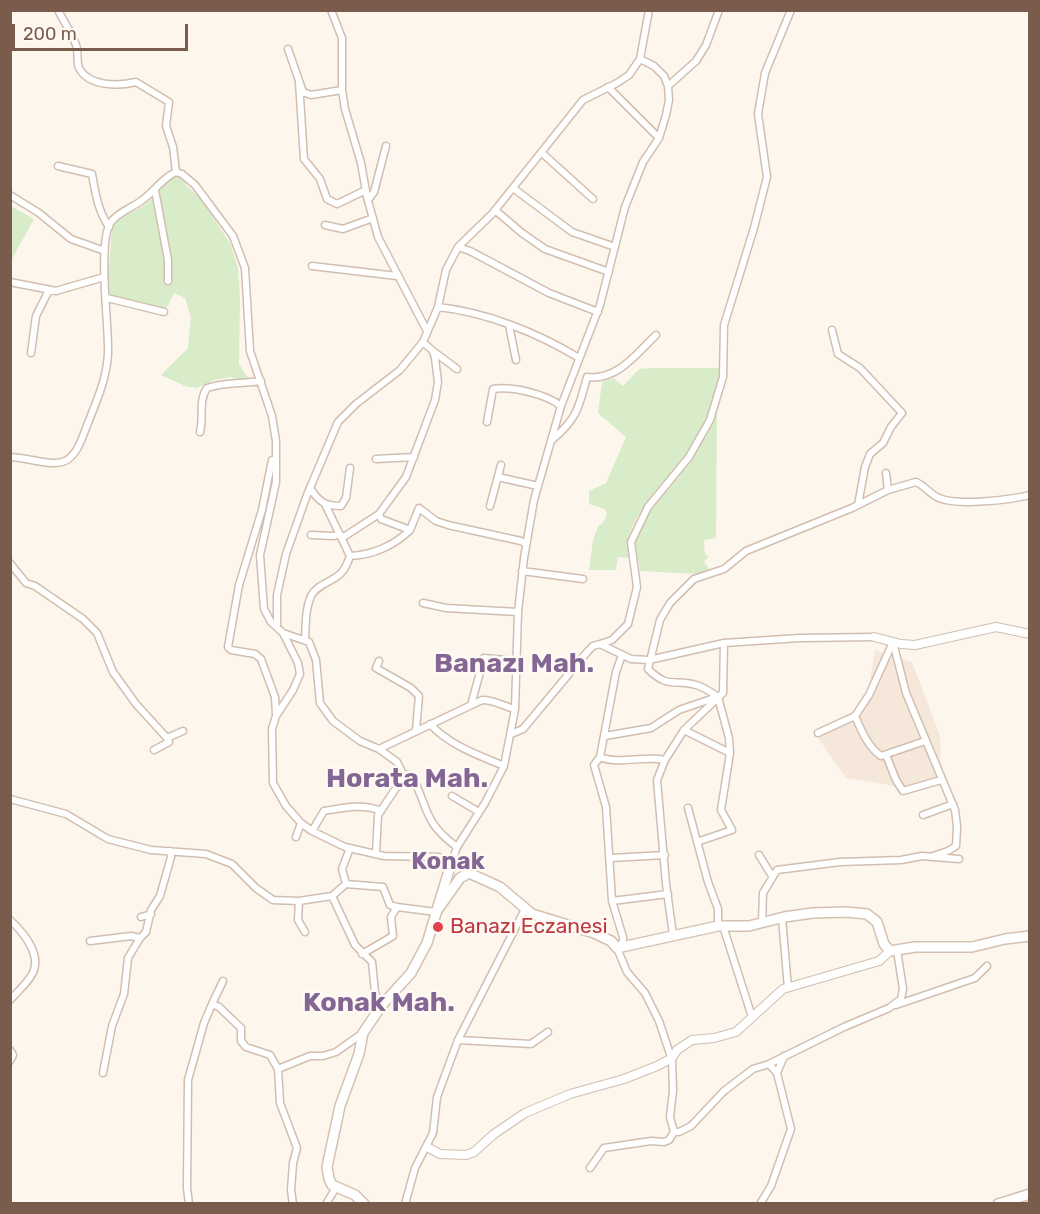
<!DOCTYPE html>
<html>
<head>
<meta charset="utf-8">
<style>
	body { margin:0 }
	#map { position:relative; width:1040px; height:1214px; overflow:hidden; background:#fdf6ec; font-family:Rubik,sans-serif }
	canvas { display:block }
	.frame { position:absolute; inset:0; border:12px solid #7a5c4d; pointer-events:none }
	.scale { position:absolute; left:12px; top:24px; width:176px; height:27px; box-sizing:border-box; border:3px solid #7a5c4d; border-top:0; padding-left:8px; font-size:18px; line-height:21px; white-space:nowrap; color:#7a5c4d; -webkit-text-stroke:4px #fffaf3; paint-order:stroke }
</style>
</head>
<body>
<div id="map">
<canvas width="1040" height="1214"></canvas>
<div class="frame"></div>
<div class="scale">200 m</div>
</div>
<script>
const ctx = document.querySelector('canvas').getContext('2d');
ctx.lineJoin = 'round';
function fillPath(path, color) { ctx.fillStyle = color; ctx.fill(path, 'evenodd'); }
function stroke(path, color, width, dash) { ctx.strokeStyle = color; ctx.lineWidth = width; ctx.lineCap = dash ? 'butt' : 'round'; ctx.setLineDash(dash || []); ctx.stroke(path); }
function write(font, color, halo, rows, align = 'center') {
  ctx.font = font + ' Rubik,sans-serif'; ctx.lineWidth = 5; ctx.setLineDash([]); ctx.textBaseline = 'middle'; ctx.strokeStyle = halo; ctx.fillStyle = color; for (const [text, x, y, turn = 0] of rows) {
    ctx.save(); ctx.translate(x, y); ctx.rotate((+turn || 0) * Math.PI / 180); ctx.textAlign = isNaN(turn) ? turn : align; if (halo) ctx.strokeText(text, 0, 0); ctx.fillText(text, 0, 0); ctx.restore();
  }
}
fillPath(new Path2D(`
	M875,650L912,662L940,736L941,777L907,788L846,778L813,731L866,706Z`), '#f5e8da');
fillPath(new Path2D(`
	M174,176L183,179L186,185L202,200L231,245L238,268L240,297L239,364L249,379L245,382L231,377L214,380L197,388L185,386L161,375L188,348L191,317L185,298L174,293L166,309L110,295L108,279L112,228C119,215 137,212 147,203C155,196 166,180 174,176Z
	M11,206L34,219L11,261Z
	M651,368H719C720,396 704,430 688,453C668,480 636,506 628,540C627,545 629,552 629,558L618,557L616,570H589L593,540L599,525L602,524L607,514L605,509L589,504V491L606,483L626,437L598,413L602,382L614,378L623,386L639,369Z
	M717,409L716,538L704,540L705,555L709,556L704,562L710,570L698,574L640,571L635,542L651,510L692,460L713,423Z`), '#d8ecc9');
const minor = new Path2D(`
	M58,10C64,22 72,33 76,45C79,52 76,61 79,68C89,87 119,86 136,82L169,102L166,126L173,147L176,172
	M331,10L342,38V90L345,109L361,163L367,197L378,237L427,331
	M288,49L303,92L311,95L342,90
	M299,82L304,159L320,179L327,199L337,204L366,190
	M668,86L696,61L706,45L719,10
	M608,87L659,138
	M542,153L593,199
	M58,166L92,174C95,192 98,211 109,227
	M176,172L182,174L195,185L233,236L245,268L250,351L272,416L276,441V482L260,555L264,609L271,622L283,633L298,663L300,674L293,690L276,716L272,729L273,783L286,806L301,823L312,831L345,847L384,856L439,857L450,867
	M513,188L572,232L615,247
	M155,190L168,260V281
	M10,195L39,213L71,239L105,251
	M368,200L374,192L386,146
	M495,210L522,233L545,249L609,272
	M325,225L343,229L373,218
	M458,247L470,251L549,293L598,312
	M312,266L397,276
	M10,282L56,291L104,277
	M107,298L164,312
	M438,307C486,312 538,333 579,358
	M509,325L516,360
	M832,330L838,354L860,368L902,413L891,427L883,443L870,454L865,467L858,505
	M433,351L457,369
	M31,353L36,316L49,290
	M487,422L493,389C512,386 546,394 561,406
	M200,432C204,417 198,401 207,388C224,382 242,384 261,381
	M553,439C577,419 579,407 587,377C617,381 636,354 656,335
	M10,457C25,457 52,467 65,461C78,455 83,435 88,423C97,400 107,378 108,353C109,324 97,242 111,222C117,213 133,207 141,201C154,192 162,178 176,172
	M376,459L414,457
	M272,460L262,510L239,585L228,647L231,650L255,654L261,659L275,697L276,715
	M498,477L538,486
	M310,488C319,502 325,506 341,506L346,498L350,468
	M888,490L916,482C925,486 931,495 939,498C957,506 1010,500 1030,495
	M325,504L350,556C372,555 394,546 410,530
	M490,506L501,465
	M379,514L381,519L410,530L419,508L436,521L448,525L521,541L526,544
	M311,535L334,536L340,534
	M342,538L379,514L406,477L435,400L438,382L435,358L433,351L423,342
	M10,563L26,583L35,586L83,619L97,633L113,672L136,704L167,738
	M522,571L583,579
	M423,603L446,608L518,612
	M277,627V595L286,554L307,495L338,422L356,404L400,370L423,342L438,307L446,270L458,247L492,214L583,100L617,83L629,75L640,59L649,10
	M283,633L309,642L316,660L320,703L333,721L360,741L379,749L482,700C495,700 503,706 515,709
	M305,639C306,624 305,610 311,596C317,584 333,582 341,573C346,568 348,562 350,556
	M893,642L906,693L955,810L957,826L956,846L948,851L933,856
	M893,642L869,695L855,716C861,730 868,747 881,756L925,741
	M600,644L612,640L628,624L637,587L631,542L648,507L689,457L710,420L723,377L724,325L754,228L767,177L758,114L765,73L791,10
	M622,655L616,672L600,757L594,765L606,807L612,901L623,937V942L617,948L627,972L645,993L659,1021L672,1060L673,1091L670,1117L674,1132H679L691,1126L724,1091L753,1069L769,1064L844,1027L889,1008L901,999L903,989L897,950
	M379,661L376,668L411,688L419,696L416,730
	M471,705L484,658L516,661
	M430,724C449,745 478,755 504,766
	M684,730L730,753
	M818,733L855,716
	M511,734L523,729L588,651L593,646L600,644L631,659L649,660L724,643L800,638L874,637
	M605,736L651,728L679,710L717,697
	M379,749L397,762L403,774
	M154,750L169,742L167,738L183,731
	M886,755L896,780L903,791L941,780
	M600,757C619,765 644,755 665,760
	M452,796L479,812
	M10,799L66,814L108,839L151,850L206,854L232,864L256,888L273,900L299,901L332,896L355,945L372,962L375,993L382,1005
	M688,808L708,882L718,909V926
	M923,815L953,804
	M312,831L324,811C342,808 364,803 381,811
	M296,837L301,823
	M697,842L732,830L721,810L730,753L729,738L718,697C711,692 704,687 696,685C674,679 668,689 648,669L660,620L670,603L694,579L724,569L746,551L852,508L888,490L886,473
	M350,848L342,869L346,884L383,887L390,905L397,907L436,912
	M376,853L378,815L400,782L403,774L412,776C429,809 423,822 457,847
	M759,855L772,876
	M611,858L665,855
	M450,867L457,847L485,803L504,766L515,709L518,612L524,558L534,500L561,406L600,305L625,207L643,162L659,138L666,115L669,100L668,86L664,76L654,66L640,59
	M332,896L346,884
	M299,901L298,920L305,932
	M612,901L668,894
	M141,917L151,914
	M782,918L788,988
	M10,920C22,931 40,952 34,970C31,980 18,991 10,1000
	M762,922L763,893L777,870L840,862L901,860L922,856L959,859
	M723,926L752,1017
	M673,935L666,884L657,780L665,760L684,730L723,693L724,643
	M90,941L131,936L140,938L146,932L151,910L160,896L171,857L170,851
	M362,954L393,936L391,917L397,907
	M223,981L212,1004L219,1007L241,1028V1041L246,1047L270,1055L278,1069
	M896,1005L975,978L987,966
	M458,1040L531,1044L548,1032
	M10,1050L13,1055L10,1061
	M103,1073L112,1026L124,994L128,958L140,938
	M777,1073L784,1056
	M590,1168L604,1148L651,1141L664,1142L669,1140L674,1132
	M189,1204L187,1188L188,1080L204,1023L212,1004
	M293,1204L291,1190L293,1163L297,1148L280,1103L278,1069L310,1056H323L336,1052L363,1033
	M326,1204L337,1186
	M405,1204L415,1168L433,1133L437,1097L458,1040L525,909
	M760,1204L771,1186L791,1129L777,1073L769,1064`);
const tertiary = new Path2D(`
	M874,637L901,644L915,645L996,627L1030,634
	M427,1147L440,1154L466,1155L474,1152L494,1134L525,1113L570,1094L624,1079L657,1066L672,1058L677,1050L692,1040L714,1038L736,1032L783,989L879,961L890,951`);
const secondary = new Path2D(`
	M436,912L460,878L469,873L500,887L532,914L594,933L611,941L617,948L718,926H749L784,917L813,913L846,912L867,914L877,922L884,944L890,951L915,947H972L1005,939L1030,936
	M364,1204L355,1195L332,1185L329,1179L327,1167L340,1106L359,1054L363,1033L382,1005L411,973L427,943L450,867
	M998,1204L1030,1194`);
stroke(minor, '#d1beb0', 9);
stroke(tertiary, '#d1beb0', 10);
stroke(secondary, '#d6c0b0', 12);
stroke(minor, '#fff', 6);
stroke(tertiary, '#fff', 8);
stroke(secondary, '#fff', 9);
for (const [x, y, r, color] of [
	[438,927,6,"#e0444e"]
]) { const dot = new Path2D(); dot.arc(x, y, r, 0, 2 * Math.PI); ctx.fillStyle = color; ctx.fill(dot); stroke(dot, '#fffaf3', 2); }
write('21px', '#be3a42', '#fffaf3', [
	["Banazı Eczanesi",450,927]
], 'left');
write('bold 24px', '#846695', '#fffaf3', [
	["Konak",448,862]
]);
write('bold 27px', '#846695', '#fffaf3', [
	["Banazı Mah.",514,664],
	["Horata Mah.",407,779],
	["Konak Mah.",379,1003]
]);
</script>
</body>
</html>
